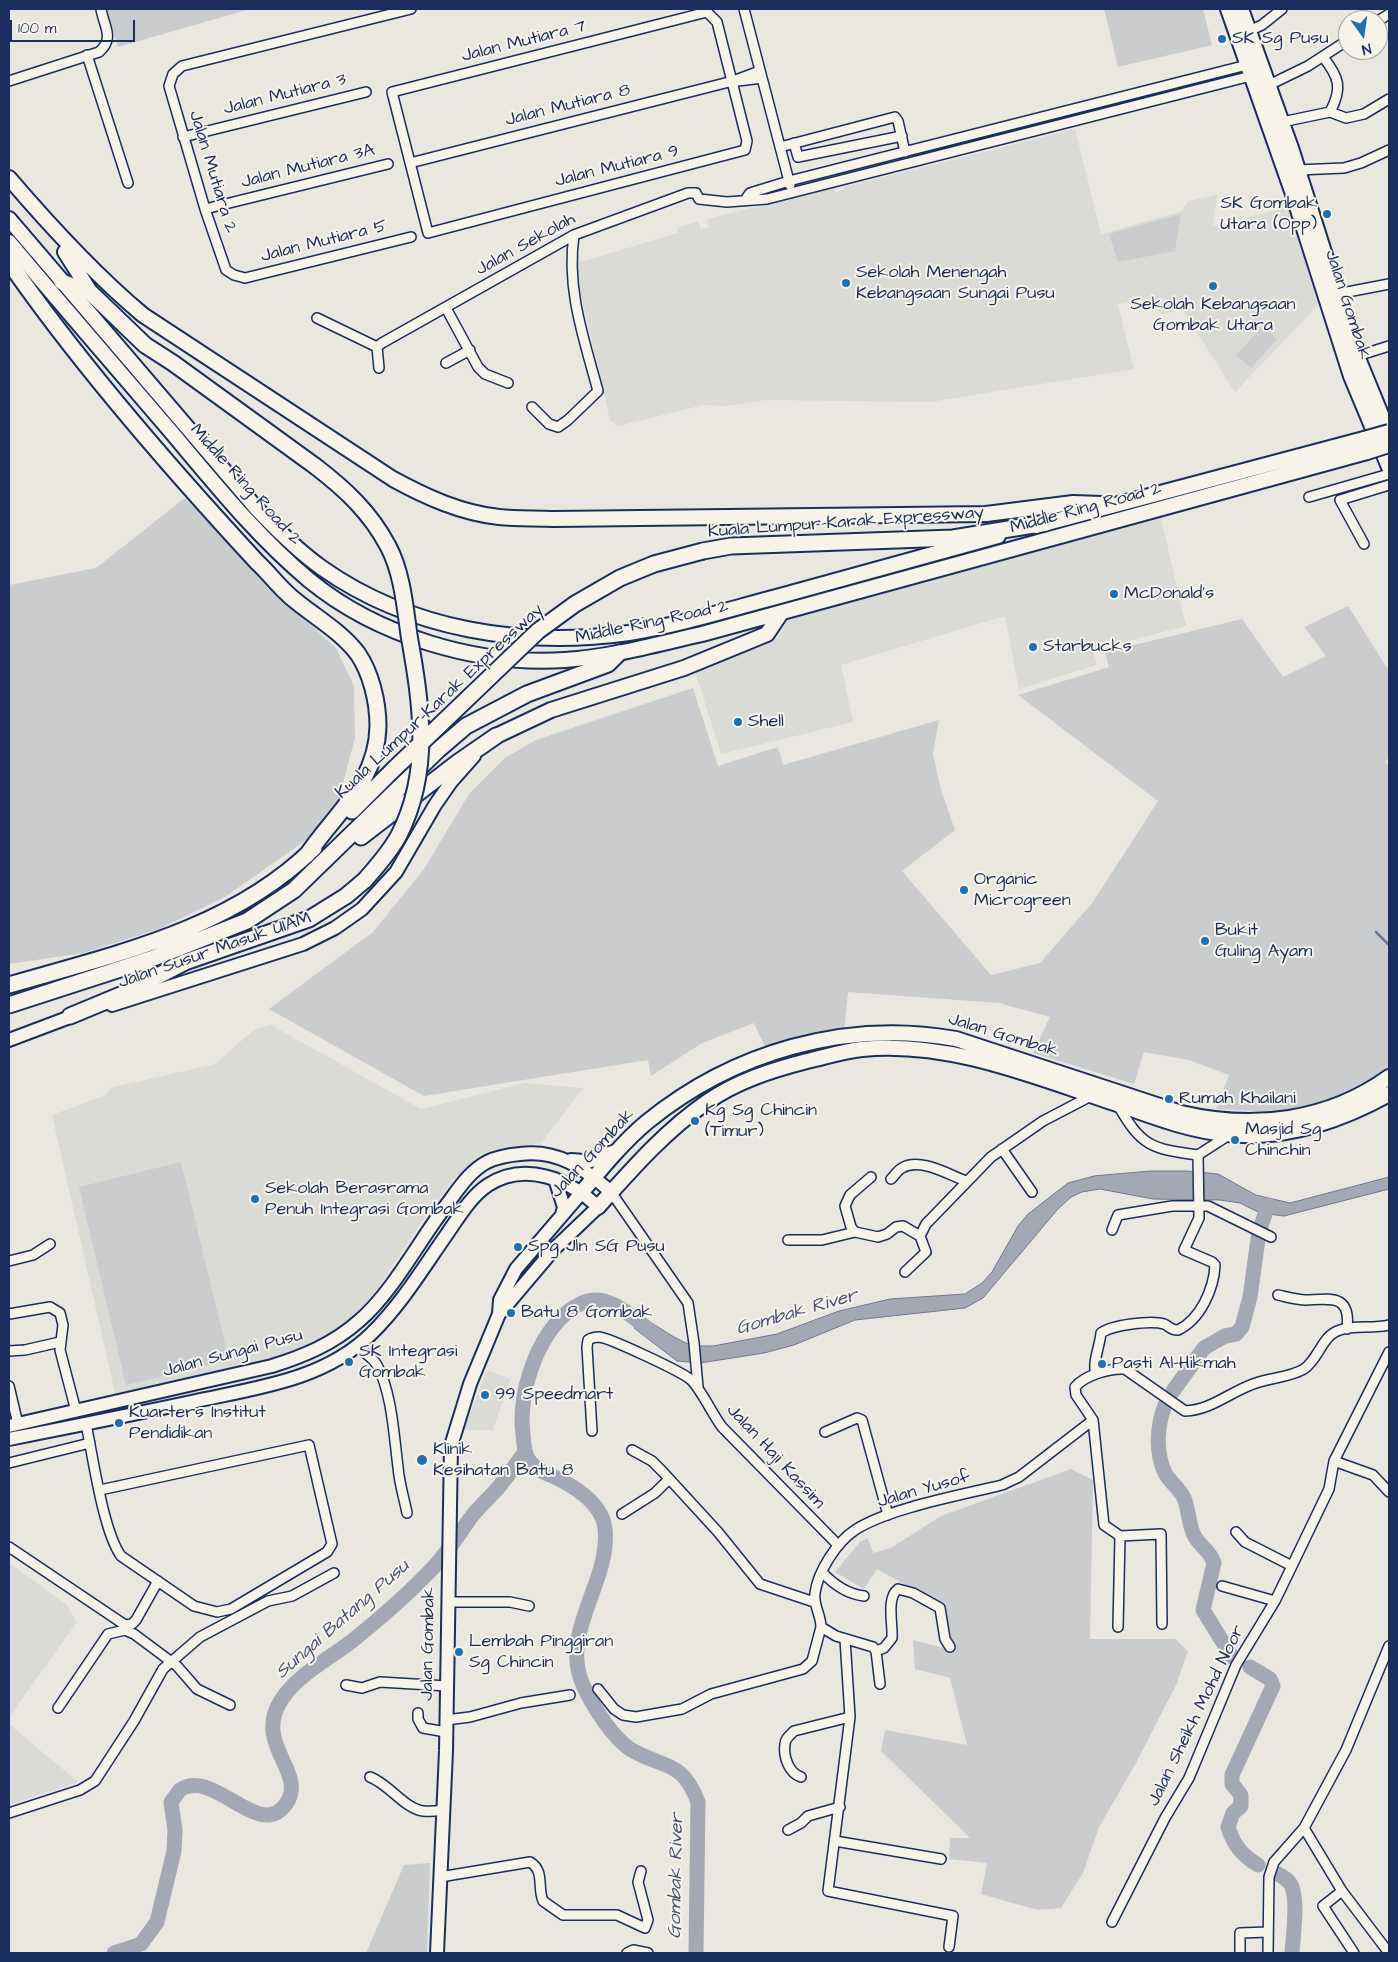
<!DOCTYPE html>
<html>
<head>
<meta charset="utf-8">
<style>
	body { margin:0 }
	#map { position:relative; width:1398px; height:1962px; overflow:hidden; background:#eae7e0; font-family:"Architects Daughter",sans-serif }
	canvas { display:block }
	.frame { position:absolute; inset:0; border:10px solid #1b2f5e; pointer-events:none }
	.north { position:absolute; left:1338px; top:10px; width:50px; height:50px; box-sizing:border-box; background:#f7f3e8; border:1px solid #9fa5b1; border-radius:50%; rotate:166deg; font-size:14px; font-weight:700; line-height:20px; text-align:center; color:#1b2f5e }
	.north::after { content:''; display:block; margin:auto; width:18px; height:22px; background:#1f6fb2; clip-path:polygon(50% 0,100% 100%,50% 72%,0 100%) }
	.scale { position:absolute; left:10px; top:20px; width:125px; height:22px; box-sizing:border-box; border:2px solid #1b2f5e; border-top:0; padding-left:6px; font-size:15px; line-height:18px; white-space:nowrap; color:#1b2f5e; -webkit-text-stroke:4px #f7f3e8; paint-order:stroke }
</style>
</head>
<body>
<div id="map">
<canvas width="1398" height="1962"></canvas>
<div class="frame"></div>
<div class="north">N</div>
<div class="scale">100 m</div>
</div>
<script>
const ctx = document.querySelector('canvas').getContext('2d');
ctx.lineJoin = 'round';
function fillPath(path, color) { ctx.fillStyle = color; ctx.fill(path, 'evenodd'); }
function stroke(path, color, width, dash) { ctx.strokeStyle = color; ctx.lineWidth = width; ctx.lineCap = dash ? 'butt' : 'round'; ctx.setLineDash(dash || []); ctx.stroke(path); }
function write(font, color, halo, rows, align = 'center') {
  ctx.font = font + ' "Architects Daughter",sans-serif'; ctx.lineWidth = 4; ctx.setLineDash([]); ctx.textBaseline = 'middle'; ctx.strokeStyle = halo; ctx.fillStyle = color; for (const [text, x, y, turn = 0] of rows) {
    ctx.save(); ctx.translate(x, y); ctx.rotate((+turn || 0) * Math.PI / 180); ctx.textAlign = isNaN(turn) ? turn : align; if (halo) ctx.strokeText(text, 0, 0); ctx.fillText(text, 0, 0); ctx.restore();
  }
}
fillPath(new Path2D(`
	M1075,129L1101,234L1182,211L1188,201L1217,195L1213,226L1288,207L1318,305L1235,392L1182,309L1162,314L1148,299L1118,304L1134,369L930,402L766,400L725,406L703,405L618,426L610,420L574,264L678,233L677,228L698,221L701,229L709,227L707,219L834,188L836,192L845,189L844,187Z
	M1161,518L1186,626L1093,650L1097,665L1019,689L1005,616L841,665L853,722L721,754L695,671L778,638L787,620Z
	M271,1025L421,1109L524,1083L583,1088L541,1143L492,1150L453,1180L425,1217L374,1294L337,1335L286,1360L116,1397L52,1115L106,1095L110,1088L215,1064L255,1029Z
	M487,1370L510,1379L493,1430H464Z
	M9,1563L67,1605L77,1622L9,1717Z
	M9,1724L78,1782L9,1805Z`), '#dadad6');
fillPath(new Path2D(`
	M106,9H250L118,47Z
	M1104,9H1203L1212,45L1118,67Z
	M1181,214L1175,251L1118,262L1109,234Z
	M1263,326L1277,339L1251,368L1236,355Z
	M185,498L275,593L336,648L354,686L355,738L339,798L309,838L225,897L159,929L83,953L9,964V585L96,568Z
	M1348,606L1389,671V757L1385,762L1389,766V1069C1368,1083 1345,1097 1321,1106C1294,1115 1244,1110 1216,1109L1229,1075L1189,1060L1144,1052L1134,1084L1033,1053L1050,1017L999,1003L848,992L844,1031L806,1036L766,1049L754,1023L702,1043L651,1076L648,1060L424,1096L269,1009L373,932L424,869L469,794L505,758L536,740L693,688L718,766L778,747L783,765L939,720L933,754L941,790L955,830L902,871L991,975L1040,963L1093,902L1158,801L1018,695L1109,667L1105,652L1242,619L1283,677L1326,656L1304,627Z
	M181,1162L229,1360L126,1385L79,1187Z
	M1071,1469L1093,1480L1090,1639H1175L1188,1651L1177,1683L1136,1763L1099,1827L1083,1873L1061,1908L1037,1910L981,1894L987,1863L949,1859L950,1838H970L881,1751L885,1730L967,1745L950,1678L915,1669L913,1640L953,1650L945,1607L877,1569L864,1589L835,1572L860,1542L868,1538L873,1553L891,1548L941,1516Z
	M430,1863L427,1953H366L404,1865Z`), '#cbcccd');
const water = new Path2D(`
	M1151,1171H1187L1218,1174L1256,1195L1290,1203L1389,1177V1189L1284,1216L1260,1213L1240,1203L1220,1200L1153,1199L1100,1189L1082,1192L1071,1197L1057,1210L983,1298L965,1308L855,1320L794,1345L764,1353L700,1363L677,1361L634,1328L639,1315L674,1337L692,1346H713L777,1334L839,1311L890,1299L965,1294L982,1283L992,1272L1018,1226L1028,1214L1068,1183L1094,1176Z`);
fillPath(water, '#a3a8b4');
stroke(water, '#6d7892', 1);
stroke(new Path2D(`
	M1376,932L1389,945`), '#6d7892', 2.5);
stroke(new Path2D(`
	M652,1332C633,1318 608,1291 582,1303C540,1322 517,1392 523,1434C524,1444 524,1455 531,1463C538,1471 548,1474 557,1478C577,1488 602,1504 605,1528C611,1582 559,1632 583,1685C592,1705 612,1737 630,1749C663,1769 682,1759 698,1802L696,1953
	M1173,1391L1204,1348L1225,1336L1236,1334L1242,1327L1250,1297L1259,1232L1268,1205
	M1165,1405C1157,1426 1155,1451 1165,1473C1170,1482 1179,1488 1184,1498C1189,1509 1188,1523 1194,1535C1199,1546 1210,1550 1214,1563L1203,1610L1232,1657
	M1250,1667L1270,1679L1273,1686L1232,1775V1784L1241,1795V1806L1233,1813L1228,1827C1234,1846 1242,1855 1258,1865
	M1274,1872C1281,1876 1289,1879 1292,1887C1298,1904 1293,1935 1292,1953
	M114,1953L141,1944L157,1922L174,1851L175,1830L171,1802C174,1799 177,1793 180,1790C214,1767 259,1842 286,1804C308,1773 254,1745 280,1702C295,1676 329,1659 352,1641C378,1620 405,1597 428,1573C445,1557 458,1535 472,1516C480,1506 489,1498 498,1488C507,1477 516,1464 525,1452`), '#a3a8b4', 15);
const minor = new Path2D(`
	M411,9L182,66L173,74L169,86L205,209L226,270L234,275L245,278L411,237
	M744,9L790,185
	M707,12L717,22L747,141L745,150L428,233L392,92Z
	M1378,21L1389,14
	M1249,31L1262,25L1282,9
	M87,55L128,183
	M1323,57C1339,77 1343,88 1330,112
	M9,81L99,52C115,38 104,27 101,9
	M738,81L762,78
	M1269,85L1308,66L1348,40
	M1282,122L1330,112L1346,118L1364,114L1389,99
	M183,137L366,92
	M794,143L798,157L902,136
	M780,147L895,117L898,121L905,152
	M410,163L733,81L760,71
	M1298,170L1344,168L1361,163L1389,150
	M745,200L750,193L789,181L1247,65
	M205,209L388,164
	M1337,294L1389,284
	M446,308L478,367L485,374L508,383
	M317,318L377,347
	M1357,356L1389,346
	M446,363L470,350
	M379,368L377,347L382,343L574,235L688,193H696L699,199L727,202L767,199L1251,76
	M532,407L549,424L558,427L568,420L598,391C584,339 566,289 574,235
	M1309,497L1389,474
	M1364,544L1340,500L1389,485
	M1118,1105C1141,1146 1151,1149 1198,1155L1229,1135
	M1002,1149L1032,1192
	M871,1177L850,1195L845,1206L851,1227L855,1232L878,1237L887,1234L896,1227L903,1226L920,1236
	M891,1179C894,1176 898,1170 902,1168C920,1157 949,1175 966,1181
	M611,1192L688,1303L694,1343L698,1387
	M1112,1230L1118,1215L1172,1206H1208L1271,1237
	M788,1240H822L855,1232
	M9,1261L33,1255L50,1244
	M905,1272L926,1252L920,1236L926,1224L991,1157L1043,1121L1091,1096
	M1278,1295C1287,1297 1297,1300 1306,1300C1331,1299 1351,1294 1347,1329
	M9,1314L50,1307L60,1313L63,1325L60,1350L76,1411
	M357,1347C364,1352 373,1358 377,1365C392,1393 394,1436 398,1467C399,1482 404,1498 407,1513
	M9,1351L25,1350L60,1342
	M1096,1374C1092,1362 1100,1346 1101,1333C1112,1325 1151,1320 1164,1324C1169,1326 1172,1331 1178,1330C1200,1320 1214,1289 1215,1265L1212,1262L1184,1250L1199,1218L1198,1155
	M9,1386L18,1424
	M86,1424C93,1457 103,1531 121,1556L194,1606L217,1612L231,1609L327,1552L332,1544L309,1445L100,1490
	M592,1431L587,1347L588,1340C591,1338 595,1337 599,1337C610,1338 680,1371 690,1379C700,1387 712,1414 722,1427L838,1545
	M825,1432L857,1418L862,1420L888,1515
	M632,1450L652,1461L663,1472L718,1532L760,1584L814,1602
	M1334,1461L1373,1475L1389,1492
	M9,1463L90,1443
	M622,1514L655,1493L669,1479
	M1236,1532L1245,1542L1292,1566
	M9,1547L125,1625L132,1624L136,1620L158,1581
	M822,1572C834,1585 847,1594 864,1596
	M1222,1586L1275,1601
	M449,1602H510L529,1606
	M1162,1624L1161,1534L1120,1536L1104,1525L1093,1420L1076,1395L1075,1387C1085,1375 1110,1368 1125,1369L1185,1411C1212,1410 1231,1391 1256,1383C1270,1378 1291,1377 1304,1369C1319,1359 1322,1335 1340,1330C1353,1325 1374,1329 1389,1325
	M1118,1627L1120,1536
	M845,1639L850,1717L828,1891L953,1916L949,1947
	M876,1651L884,1648L892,1638C893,1624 886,1598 898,1589L913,1593L940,1608L945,1639L950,1647
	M880,1684L876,1651L873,1647L836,1636L821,1627C821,1615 813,1605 815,1593C818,1571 837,1542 855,1530C889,1508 962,1495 1002,1485L1019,1477L1093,1420
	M346,1685L362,1688L380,1682L447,1686
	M598,1689L614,1709L623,1715L636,1717L682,1709L711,1694L803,1669L812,1661L821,1627
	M58,1708L108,1634L125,1630L134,1634L177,1666L197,1689L230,1705
	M418,1713V1719L423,1728L446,1732
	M446,1720L470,1717L521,1703L570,1695
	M370,1777C389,1784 405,1809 423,1811C430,1812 437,1811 443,1810
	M801,1777C789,1773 783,1757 785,1744C785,1739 790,1735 794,1731L850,1717
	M9,1813L80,1790L95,1781L134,1721L163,1669L200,1637L268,1601L292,1596L334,1573
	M1304,1828L1342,1891L1389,1953
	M788,1830L801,1823L808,1816L840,1807
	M835,1841L941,1859
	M440,1877L530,1862C545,1871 537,1887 543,1901L563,1915H617L645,1928L648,1920L638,1882L641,1871
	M1342,1891L1323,1906L1354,1953
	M1112,1922L1165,1818L1189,1778L1236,1665L1275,1601L1292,1566L1329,1489L1334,1461L1389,1352
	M627,1953L633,1950L648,1953
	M1240,1953V1933L1268,1932
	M1268,1953L1269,1877L1274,1862L1304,1828L1346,1750L1389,1646`);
const secondary = new Path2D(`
	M112,1005L303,944L335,928L362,909L396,872L435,805L451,782L474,756
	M9,1040L78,1014
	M555,1179L564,1207L562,1215
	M9,1426L272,1366C304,1356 333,1344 359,1321C393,1292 420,1239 448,1203C459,1188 470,1171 487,1162C497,1157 509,1155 520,1154C557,1149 584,1168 611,1192
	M9,1439C70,1427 130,1415 191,1402C254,1388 323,1381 371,1334C401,1305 423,1268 447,1234C458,1218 471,1196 488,1185C525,1161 569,1179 598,1207L554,1249L499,1314
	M437,1953L446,1751L451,1446L470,1384L499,1314L500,1300L516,1269L582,1192`);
const primary = new Path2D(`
	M1228,9L1293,194L1351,376L1389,467
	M1241,9L1291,148L1357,356L1389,434
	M571,1161L584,1162L616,1152
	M582,1192C601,1169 624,1141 647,1122C733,1052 846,1019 956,1039L1181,1113C1254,1130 1328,1121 1389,1077
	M598,1207C632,1169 665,1131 707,1102C737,1081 772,1070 807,1061C825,1057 843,1051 862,1049C951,1040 1040,1079 1123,1106C1157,1118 1191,1131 1227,1134C1284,1140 1340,1121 1389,1094`);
const trunk = new Path2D(`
	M9,178C51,227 94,274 143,315L393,479C426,497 461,513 499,517C517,519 535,518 554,519L986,514L1073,503L1102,504
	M9,219L257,509C277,530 298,551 322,568C410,630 523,648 629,633C680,625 730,609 780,596C852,576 925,556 998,536
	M9,242C61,304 114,365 167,427C212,480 255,535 309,580C377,636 478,666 565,660C612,657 657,644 702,634L1367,452
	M65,252L91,293
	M1036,526L1364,439
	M496,736L551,710L684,668L750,641L767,634L781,613`);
const motorway = new Path2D(`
	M9,262C81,366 171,469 257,562C269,573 279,587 291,597C313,616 341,631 358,654C371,673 378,702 378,726C377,783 336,812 307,855
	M62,282L91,293L145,345L173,363L315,466
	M703,551L731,546L953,538L1046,523
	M352,811L394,769
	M361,837L457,763L496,736
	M9,985C116,954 232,929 314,848
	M9,1005L151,959L247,921L294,890L438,750L466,726L527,694L608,664L619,653
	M70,1016L123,994L185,962L309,919L346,896L365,880`);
stroke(minor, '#1b2f5e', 12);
stroke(secondary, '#1b2f5e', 16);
stroke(primary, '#1b2f5e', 18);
stroke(trunk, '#1b2f5e', 18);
stroke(motorway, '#1b2f5e', 19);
stroke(minor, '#f7f3e8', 9);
stroke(secondary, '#f7f3e8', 12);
stroke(primary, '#f7f3e8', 14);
stroke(trunk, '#f7f3e8', 14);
stroke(motorway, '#f7f3e8', 15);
const trunkBridge = new Path2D(`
	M1364,439L1389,432
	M1367,452L1389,445`);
const motorwayBridge = new Path2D(`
	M315,466C345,489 370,512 388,546C402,572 405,606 409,635C421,703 432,770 399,835C390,852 377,866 365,880
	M394,769L538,631L575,604L620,578L654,564L703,551`);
stroke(trunkBridge, '#1b2f5e', 18, []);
stroke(motorwayBridge, '#1b2f5e', 19, []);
stroke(trunkBridge, '#f7f3e8', 14);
stroke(motorwayBridge, '#f7f3e8', 15);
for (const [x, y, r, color] of [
	[1222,39,5,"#1f6fb2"],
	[1327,214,5,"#1f6fb2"],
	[846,283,5,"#1f6fb2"],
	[1213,286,5,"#1f6fb2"],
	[1114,594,5,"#1f6fb2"],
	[1033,647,5,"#1f6fb2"],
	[738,722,5,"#1f6fb2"],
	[964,890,5,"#1f6fb2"],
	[1205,941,5,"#1f6fb2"],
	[1169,1099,5,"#1f6fb2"],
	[695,1121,5,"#1f6fb2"],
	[1235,1140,5,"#1f6fb2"],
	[255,1199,5,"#1f6fb2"],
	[518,1247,5,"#1f6fb2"],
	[511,1313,5,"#1f6fb2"],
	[349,1362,5,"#1f6fb2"],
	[1102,1364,5,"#1f6fb2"],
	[485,1395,5,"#1f6fb2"],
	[119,1423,5,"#1f6fb2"],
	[422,1460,6,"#1f6fb2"],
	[459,1652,5,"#1f6fb2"]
]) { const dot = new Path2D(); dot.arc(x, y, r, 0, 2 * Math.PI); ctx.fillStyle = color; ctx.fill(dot); stroke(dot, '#f7f3e8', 2); }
write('18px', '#1b2f5e', '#f7f3e8', [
	["SK Sg Pusu",1232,39],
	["SK Gombak",1317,204,"right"],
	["Utara (Opp)",1317,225,"right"],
	["Sekolah Menengah",856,273],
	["Kebangsaan Sungai Pusu",856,294],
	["Sekolah Kebangsaan",1213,305,"center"],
	["Gombak Utara",1213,326,"center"],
	["McDonald's",1124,594],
	["Starbucks",1043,647],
	["Shell",748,722],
	["Organic",974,880],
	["Microgreen",974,901],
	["Bukit",1215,931],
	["Guling Ayam",1215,952],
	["Rumah Khailani",1179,1099],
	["Kg Sg Chincin",705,1111],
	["(Timur)",705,1132],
	["Masjid Sg",1245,1130],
	["Chinchin",1245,1151],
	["Sekolah Berasrama",265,1189],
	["Penuh Integrasi Gombak",265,1210],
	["Spg Jln SG Pusu",528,1247],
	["Batu 8 Gombak",521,1313],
	["SK Integrasi",359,1352],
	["Gombak",359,1373],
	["Pasti Al-Hikmah",1112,1364],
	["99 Speedmart",495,1395],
	["Kuarters Institut",129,1413],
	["Pendidikan",129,1434],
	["Klinik",433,1450],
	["Kesihatan Batu 8",433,1471],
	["Lembah Pinggiran",469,1642],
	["Sg Chincin",469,1663]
], 'left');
write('18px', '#1b2f5e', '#f7f3e8', [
	["Jalan Mutiara 7",524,42,-14],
	["Jalan Mutiara 3",285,95,-14],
	["Jalan Mutiara 8",568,106,-14],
	["Jalan Mutiara 3A",308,167,-14],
	["Jalan Mutiara 9",617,167,-14],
	["Jalan Mutiara 2",212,172,73],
	["Jalan Mutiara 5",324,242,-14],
	["Jalan Sekolah",526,245,-29],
	["Jalan Gombak",1347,305,72],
	["Middle Ring Road 2",245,485,48],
	["Middle Ring Road 2",1086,509,-15],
	["Kuala Lumpur–Karak Expressway",846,523,-4],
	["Middle Ring Road 2",652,623,-12],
	["Kuala Lumpur–Karak Expressway",440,702,-43],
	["Jalan Susur Masuk UIAM",215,951,-19],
	["Jalan Gombak",1003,1036,17],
	["Jalan Gombak",593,1154,-47],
	["Jalan Sungai Pusu",233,1354,-15],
	["Jalan Haji Kassim",775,1457,47],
	["Jalan Yusof",924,1490,-16],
	["Jalan Gombak",429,1644,-89],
	["Jalan Sheikh Mohd Noor",1197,1716,-64]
]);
write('italic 19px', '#445378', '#f7f3e8', [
	["Gombak River",797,1313,-16],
	["Sungai Batang Pusu",343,1620,-41],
	["Gombak River",677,1876,-89]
]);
</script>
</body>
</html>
